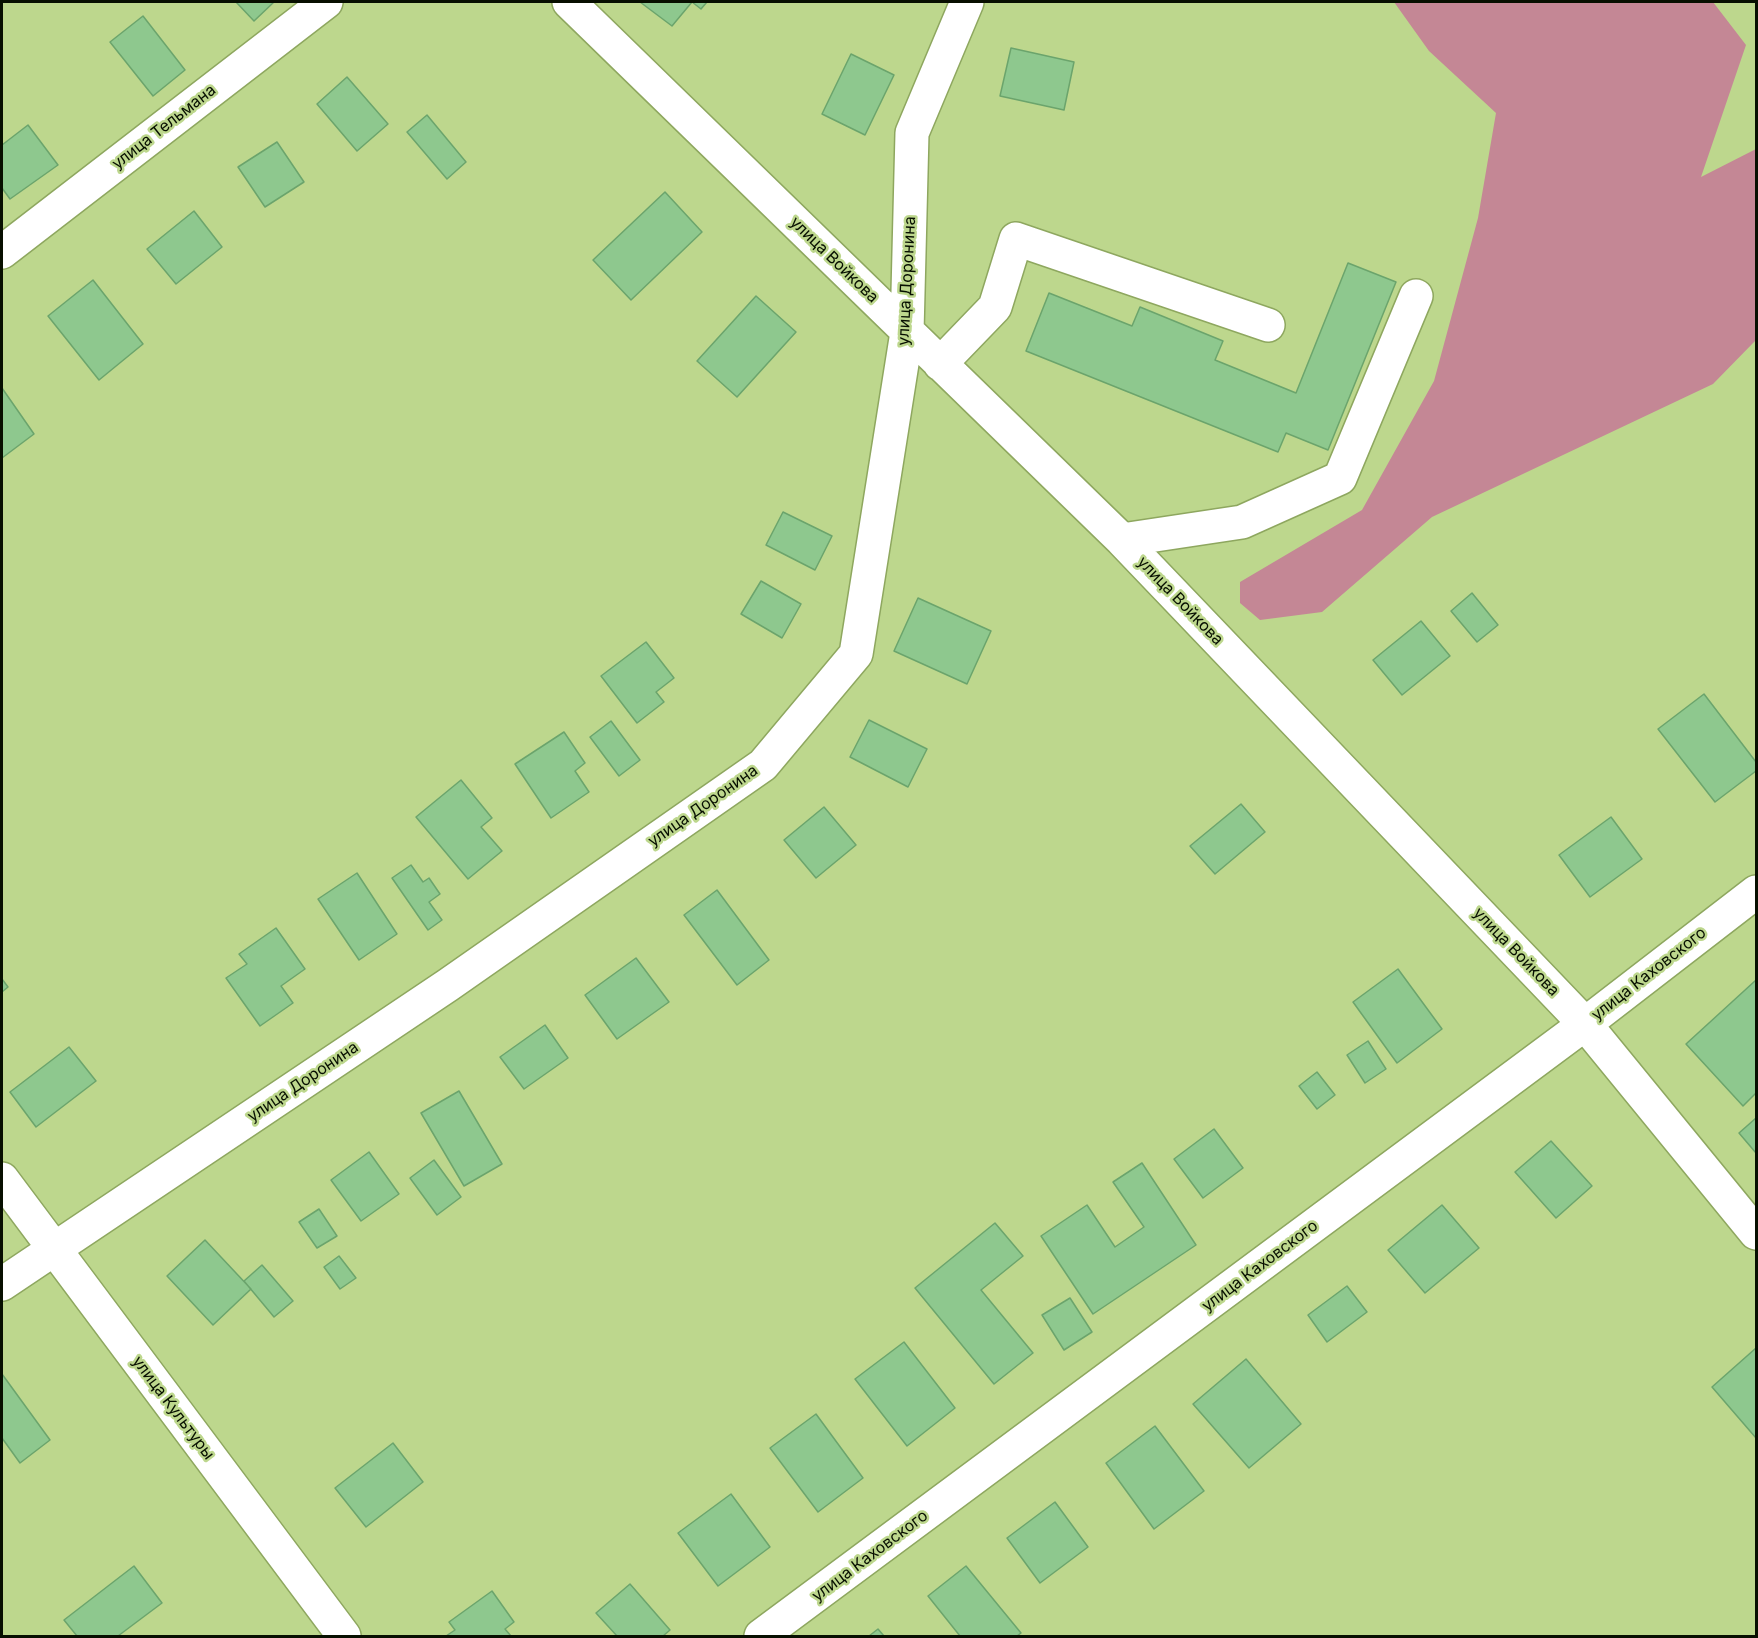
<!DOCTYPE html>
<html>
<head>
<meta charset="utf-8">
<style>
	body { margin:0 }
	#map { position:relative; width:1758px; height:1638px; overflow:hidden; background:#bdd78d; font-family:Inter,sans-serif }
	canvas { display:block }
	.frame { position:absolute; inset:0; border:3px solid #070f00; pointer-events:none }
</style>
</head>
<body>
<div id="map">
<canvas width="1758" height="1638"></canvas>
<div class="frame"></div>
</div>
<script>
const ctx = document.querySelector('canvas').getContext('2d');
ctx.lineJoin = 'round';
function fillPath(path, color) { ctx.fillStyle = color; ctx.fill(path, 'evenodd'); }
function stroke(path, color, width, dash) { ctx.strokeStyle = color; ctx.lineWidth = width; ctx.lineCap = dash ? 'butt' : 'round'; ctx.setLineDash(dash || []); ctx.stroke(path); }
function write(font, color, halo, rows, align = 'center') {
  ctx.font = font + ' Inter,sans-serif'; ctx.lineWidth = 5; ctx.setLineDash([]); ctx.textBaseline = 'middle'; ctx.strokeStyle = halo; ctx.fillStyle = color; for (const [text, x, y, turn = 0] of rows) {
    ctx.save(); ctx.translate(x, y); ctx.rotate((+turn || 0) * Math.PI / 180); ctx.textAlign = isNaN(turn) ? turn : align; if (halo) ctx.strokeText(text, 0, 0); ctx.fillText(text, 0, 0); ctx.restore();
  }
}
fillPath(new Path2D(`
	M1394,2H1713L1746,45L1701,177L1756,149V340L1713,384L1432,517L1322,612L1260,620L1240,603V582L1362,510L1434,381L1478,218L1496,113L1429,51Z`), '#c48795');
const building = new Path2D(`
	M236,2H274L254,21Z
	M640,2H707L701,9L692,2L672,26Z
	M143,16L185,70L153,96L110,42Z
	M1011,48L1074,62L1064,110L1000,96Z
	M851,54L894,75L865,135L822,114Z
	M347,77L388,124L357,151L317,104Z
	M427,115L466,162L447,179L407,132Z
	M28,125L58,165L10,199L2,188V145Z
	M277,142L304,182L265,207L238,167Z
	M665,192L702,232L631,300L593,260Z
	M194,211L222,247L176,284L147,249Z
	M1348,263L1396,282L1328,450L1286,433L1278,452L1026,351L1049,293L1132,326L1140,307L1223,341L1215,360L1296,393Z
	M93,280L143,344L99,380L48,316Z
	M756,296L796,332L737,397L697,361Z
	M2,388L34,434L2,458Z
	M783,512L832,536L815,570L766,545Z
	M761,581L801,604L782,638L741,614Z
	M1472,593L1498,625L1477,642L1451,611Z
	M918,598L991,631L967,684L894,651Z
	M1421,621L1450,656L1402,695L1373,660Z
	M646,642L674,678L656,692L664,702L637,723L601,676Z
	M1704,694L1756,762V771L1715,802L1658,729Z
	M869,720L927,749L908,787L850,757Z
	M611,721L640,760L619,776L590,737Z
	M564,732L585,763L575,771L589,792L551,818L515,764Z
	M461,780L492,818L481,827L502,851L468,879L416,817Z
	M1241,804L1265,832L1215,874L1190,846Z
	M824,807L856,845L816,878L784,840Z
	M1611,817L1642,859L1590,897L1559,855Z
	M411,865L423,882L429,878L440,894L429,902L442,920L428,930L392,878Z
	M357,873L397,934L359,960L318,899Z
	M717,890L769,960L737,985L684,915Z
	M276,928L305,969L281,986L293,1003L260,1026L226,978L247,964L239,954Z
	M636,958L669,1002L617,1039L585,995Z
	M1398,969L1442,1029L1397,1063L1353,1002Z
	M2,979L8,987L2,992Z
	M1756,980V1093L1743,1106L1686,1044Z
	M545,1025L568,1058L524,1089L500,1057Z
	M1368,1041L1386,1069L1365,1083L1347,1055Z
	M69,1047L96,1081L36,1127L10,1092Z
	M1317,1072L1335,1095L1317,1109L1299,1086Z
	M459,1091L502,1164L464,1186L421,1113Z
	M1756,1118V1153L1739,1133Z
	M1214,1129L1243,1168L1203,1198L1174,1159Z
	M1551,1141L1592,1186L1556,1218L1515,1172Z
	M369,1152L399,1194L361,1221L331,1180Z
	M434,1160L461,1197L437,1215L410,1178Z
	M1142,1163L1196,1245L1093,1314L1041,1236L1087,1205L1115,1247L1144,1227L1113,1182Z
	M1442,1205L1479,1248L1425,1293L1388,1250Z
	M319,1209L337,1236L317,1248L299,1222Z
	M995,1223L1023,1256L981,1290L1033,1353L994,1384L915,1288Z
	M205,1240L251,1289L213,1325L167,1276Z
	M339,1256L356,1278L340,1289L324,1267Z
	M262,1265L293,1301L274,1317L244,1281Z
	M1347,1286L1367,1312L1327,1342L1308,1315Z
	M1070,1298L1092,1332L1064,1350L1042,1315Z
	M904,1342L955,1408L907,1446L855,1379Z
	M1756,1348V1438L1712,1387Z
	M1246,1359L1301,1424L1249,1468L1193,1404Z
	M2,1374L50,1440L20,1463L2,1438Z
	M816,1414L863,1478L818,1512L770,1448Z
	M1155,1426L1204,1491L1154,1529L1106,1463Z
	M393,1443L423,1482L366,1527L335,1488Z
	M731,1494L770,1547L718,1586L678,1533Z
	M1055,1502L1088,1547L1040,1583L1007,1538Z
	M134,1566L162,1603L118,1636H77L64,1620Z
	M966,1566L1021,1633L1017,1636H960L928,1596Z
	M630,1584L670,1630L663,1636H617L596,1613Z
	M492,1591L514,1622L505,1629L511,1636H446L455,1630L449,1622Z
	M878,1629L884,1636H869Z`);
fillPath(building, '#8ec88e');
stroke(building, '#6ba46c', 1.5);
const minor = new Path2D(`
	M569,2L1122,540L1585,1024L1756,1233
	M2,252L326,2
	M940,364L995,307L1016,239L1268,325
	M1122,540L1242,522L1340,478L1416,296
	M2,1179L344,1636
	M2,1284L448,985L763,765L856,654L907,332L912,133L967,2
	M761,1636L1585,1024L1756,892`);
stroke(minor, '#8ea75f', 36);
stroke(minor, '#fff', 33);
write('16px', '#070f00', '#bdd78d', [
	["улица Тельмана",164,127,-38],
	["улица Войкова",834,260,44],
	["улица Доронина",907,281,-87],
	["улица Войкова",1180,601,46],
	["улица Доронина",703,806,-35],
	["улица Войкова",1516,952,46],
	["улица Каховского",1649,974,-38],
	["улица Доронина",303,1082,-34],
	["улица Каховского",1260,1266,-37],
	["улица Культуры",173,1408,53],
	["улица Каховского",870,1556,-37]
]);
</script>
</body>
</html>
